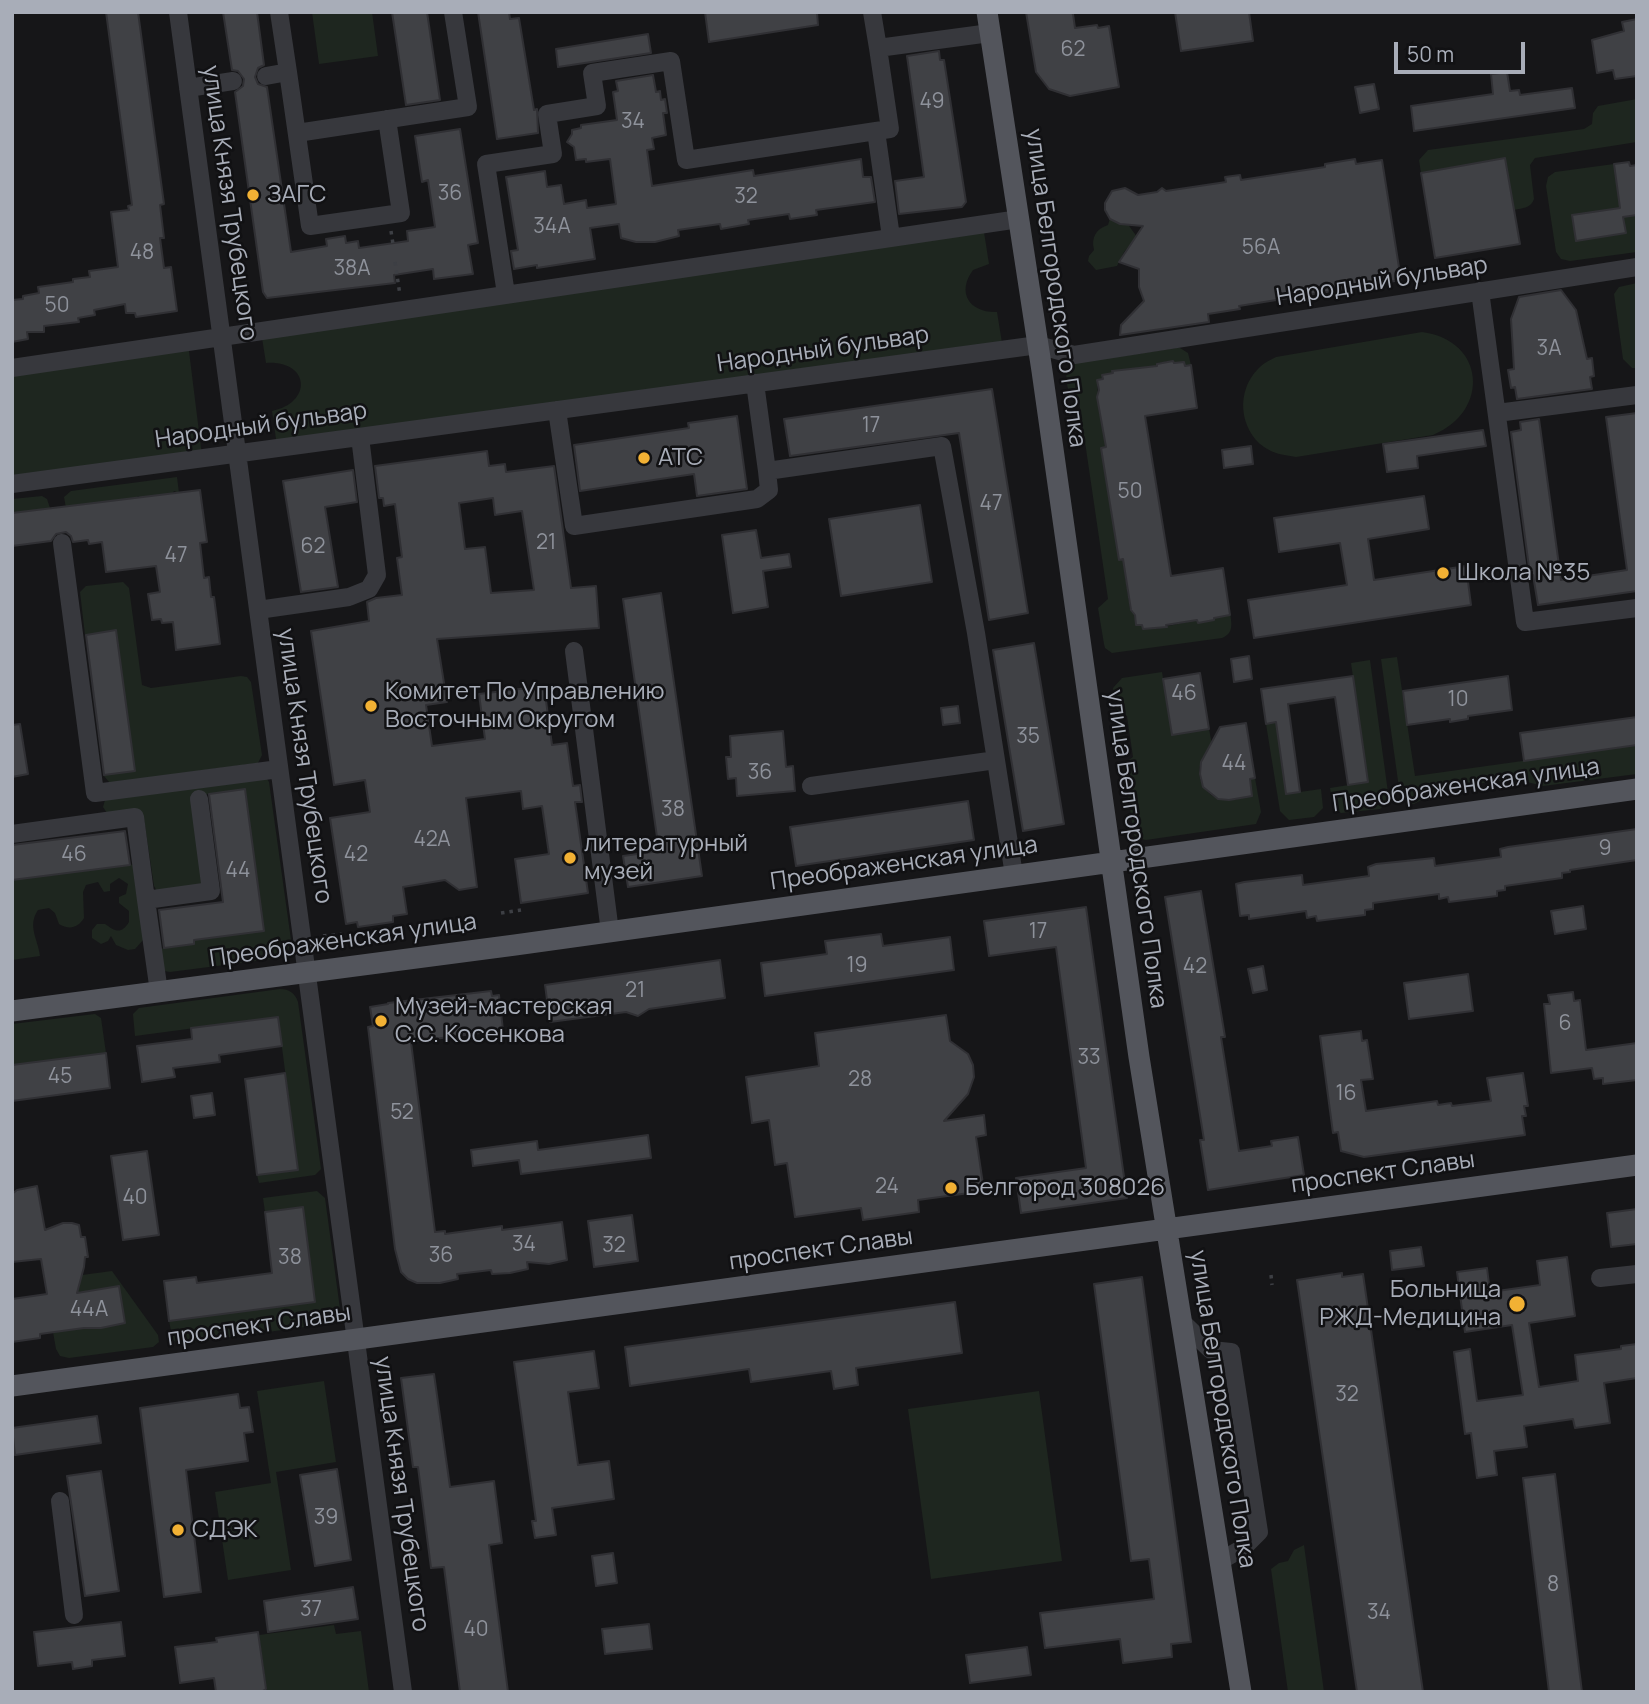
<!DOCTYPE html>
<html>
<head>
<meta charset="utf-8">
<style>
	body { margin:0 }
	#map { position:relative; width:1649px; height:1704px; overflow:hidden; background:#161618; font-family:Manrope,sans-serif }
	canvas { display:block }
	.frame { position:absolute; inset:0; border:14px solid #a8adb8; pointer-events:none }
	.scale { position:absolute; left:1394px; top:42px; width:131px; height:32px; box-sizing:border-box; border:4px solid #a8adb8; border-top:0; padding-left:9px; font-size:21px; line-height:24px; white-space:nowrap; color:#a8adb8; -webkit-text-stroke:5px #111113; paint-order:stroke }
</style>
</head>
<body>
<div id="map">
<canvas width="1649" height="1704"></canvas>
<div class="frame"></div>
<div class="scale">50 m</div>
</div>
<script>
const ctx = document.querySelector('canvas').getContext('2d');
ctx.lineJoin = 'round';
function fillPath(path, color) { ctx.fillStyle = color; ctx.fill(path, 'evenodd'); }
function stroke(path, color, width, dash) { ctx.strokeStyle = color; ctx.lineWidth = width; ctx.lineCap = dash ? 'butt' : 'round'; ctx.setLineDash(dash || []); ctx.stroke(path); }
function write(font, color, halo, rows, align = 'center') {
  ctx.font = font + ' Manrope,sans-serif'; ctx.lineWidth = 5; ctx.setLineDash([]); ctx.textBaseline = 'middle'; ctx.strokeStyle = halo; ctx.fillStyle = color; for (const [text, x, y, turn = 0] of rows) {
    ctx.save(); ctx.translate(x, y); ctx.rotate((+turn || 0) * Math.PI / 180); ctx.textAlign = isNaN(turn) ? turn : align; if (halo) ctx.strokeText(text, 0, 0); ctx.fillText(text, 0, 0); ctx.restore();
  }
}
fillPath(new Path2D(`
	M312,12H372L378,56L319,64Z
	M1637,99V142L1535,158L1530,165L1534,199C1531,208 1523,208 1514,210L1505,159L1421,173L1419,160L1428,150L1584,129L1592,124L1593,113L1598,106Z
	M1614,164L1620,208L1572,215L1576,240L1625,233L1623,217L1637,215V252L1570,261L1561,259L1556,252L1546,186L1548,177L1555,172Z
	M1110,218L1127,223L1137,237L1124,252L1117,266L1096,270L1088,261L1089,256L1094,250C1091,237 1096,229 1108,225Z
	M984,232L989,264L973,270C956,293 970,313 997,312L1003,349L277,446L272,411C313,403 310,360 266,363L262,338Z
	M1637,283V335L1635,336L1637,368H1632L1623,359L1614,294L1619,287Z
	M1422,332C1485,340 1491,411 1433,435L1296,457C1284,455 1274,454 1264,447C1239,429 1236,391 1258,369C1262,364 1270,360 1276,357Z
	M188,343L202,456L12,482V369Z
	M1176,348H1180L1188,353L1191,365L1185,366L1184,362L1174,363L1173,361L1157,363V366L1113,371V373L1103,375V379L1097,380L1099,413L1111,437L1104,438L1106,447L1101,448L1119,559L1123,560L1130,609L1135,616L1136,625H1142L1143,629L1153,627L1154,629L1197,620H1214V618L1230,611C1231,622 1235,633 1222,638L1112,653L1105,648L1104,644L1098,608L1108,599L1079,401L1069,394C1067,382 1062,369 1075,363Z
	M177,477L179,493L174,491L172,494L141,498L138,496L136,499L66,508L64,497L71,491Z
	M42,496L47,499L50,508L12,513V499Z
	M123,582L129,588L142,685L151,688L241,676L247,677L251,682L262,755L258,763L110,783L103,775L135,770L116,631L85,635L80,592L86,586Z
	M1397,657L1415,776L1637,745V774L1543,786L1515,779L1444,788L1414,804L1405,802L1400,795L1381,659Z
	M1370,660L1389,800L1380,809L1341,813L1334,808L1330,788L1368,782L1351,663Z
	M1162,672L1172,734L1209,729L1213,750C1210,754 1203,758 1201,763C1195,776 1205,795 1219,799C1230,802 1241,798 1252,796L1250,779L1255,778L1261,812L1256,824L1146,840L1137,838L1134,835L1123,764L1133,757L1127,716L1115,708L1113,688L1122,678Z
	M1276,722L1286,794L1321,789L1323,808L1314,817L1289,820L1280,811L1266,724Z
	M266,777L269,782L291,940L288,951L279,958L170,972L164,971L158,949L194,944V940L264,931L245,789L192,796L202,884L157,891L154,886L144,819L107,813L103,807L105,800Z
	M137,864L144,939L135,949L128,950L116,945L111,936L108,941L101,944L92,938V930L97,924H105C115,931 121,935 129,922V911L119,903V897L126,894L128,884L119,878L110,884V891L104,892L98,882L86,885L83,892L84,918C78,928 69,930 59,924L55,913L49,908L38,910C27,926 38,939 40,956L12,960V880Z
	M280,989C289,989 295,993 298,1002L321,1169L315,1175L259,1183L257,1175L298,1170L278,1017L135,1036L133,1014L139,1008Z
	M95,1014L101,1018L106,1053L12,1065V1024Z
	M317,1191L325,1198L340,1309L337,1318L327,1324L179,1344L173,1340L169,1321L315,1302L302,1208L265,1212L263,1198Z
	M112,1271L158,1335L159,1342L153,1347L69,1358L60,1356L56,1349L47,1298L84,1328H101L124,1323L119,1286L67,1294L82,1275Z
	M324,1381L336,1462L276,1472L291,1570L228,1580L215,1492L271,1483L257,1391Z
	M1039,1391L1062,1561L931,1579L908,1409Z
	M1304,1545L1324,1692H1288L1271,1569L1279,1563L1288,1561L1294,1550Z
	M334,1625L336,1634L361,1631L369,1692H267L259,1635Z`), '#1e261f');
const building = new Path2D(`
	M106,12H138L164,204L160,205L164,238H160L164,268L171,267L177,311L136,317L135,313H126L125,304L94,310L95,315L78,318L79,322L44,326V332H27L28,339L12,342V300L23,299V296L39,293L38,287L73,282V279L90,277L89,271L118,267L111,212L129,210L128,206L132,205Z
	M223,12H257L264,65L258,68L255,77L258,84L267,87L291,252L327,246L326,239L345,236L346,243L358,241L359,248L408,241L407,231L435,227L428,180L422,182L415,136L460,129L478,243L468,245L473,274L434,279L433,269L394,275L395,283L267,298L263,292L235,92L243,86L244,79L238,71L232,70Z
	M392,12H427L440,100L406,105Z
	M478,12H509L510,19L519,18L534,110L537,109L538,133L497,139Z
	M705,12H817L818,25L709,42Z
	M1026,12H1070L1073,14L1075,28L1097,25L1098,28L1109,26L1119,87L1070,96L1049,89L1036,72Z
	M1175,12H1249L1253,41L1181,51Z
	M1637,19V76L1615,79L1613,70L1597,73L1592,40L1624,31L1622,22Z
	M648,34L651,53L558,67L556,49Z
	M939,51L940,60H944L966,202L962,207L899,214L895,181L924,177L907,56Z
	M1507,72L1510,91L1519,90L1520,95L1572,88L1575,108L1414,131L1411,106L1493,94L1491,74Z
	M653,75L656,92L660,91L661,100L665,99L667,113H663L666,135L652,138L654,149L647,150L652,186L753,170L754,176L861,159L863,177H871L875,202L816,210L817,215L790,219L789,214L748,220L749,224L721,229L720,224L678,230L679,236L655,242H636L621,238L619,224L590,228L595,259L537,268V265L514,269L511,251L518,250L506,177L545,171L547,187L561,185L564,204L586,200L587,208L616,204L610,159L586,162V159L576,160L574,147L567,142L572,134V130L581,128V125L617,120L613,92L618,91L616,81Z
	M1374,84L1379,109L1360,113L1355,87Z
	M1505,158L1520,244L1435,258L1421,173Z
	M1355,159L1356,164L1382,160L1401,280L1239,306L1240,309L1208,314L1209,322L1120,335L1121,325L1144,301L1139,287V269L1119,262L1143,226L1120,224L1110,219L1105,210V203L1112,191L1125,188L1138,195L1157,192L1162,188L1166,191L1226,182L1225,177L1240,175L1241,180L1325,167V164Z
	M1629,162L1630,166L1637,165V215L1623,217L1626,233L1576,241L1572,215L1620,208L1614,164Z
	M1561,290L1576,310L1587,359L1592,358L1594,376L1590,377L1592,389L1517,399L1515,387L1511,388L1508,370L1514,369L1511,319L1519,297Z
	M1173,361L1174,363L1184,362L1185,366L1191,365L1197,408L1145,416L1171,576L1223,568L1230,615L1214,618V620L1198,623L1197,620L1166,625L1167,627L1143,629L1142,625H1136L1135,615L1131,610L1123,559L1119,560L1101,448L1106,447L1097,397L1099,390L1097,380L1103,379L1102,375L1113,373L1112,371L1157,366V364Z
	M992,389L1028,613L989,620L959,433L790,456L784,419Z
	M1637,413V591L1538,605L1533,575H1530L1511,432L1521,430L1520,422L1539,419L1561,580L1627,570L1606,417Z
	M737,416L747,489L697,496L694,474L580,491L574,445L689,428L688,423Z
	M1483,430L1486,446L1417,456L1418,468L1387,472L1383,444Z
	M1251,446L1253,464L1224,468L1222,450Z
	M487,451L489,466L505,464L506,472L554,466L571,588L596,586L599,628L437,639L447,702L426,705L432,746L485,739L479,694L544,686L552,745L567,743L573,786L580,785L582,802H575L588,893L521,903L515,859L549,854L542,806L523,809L521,791L466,798L477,887L459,890L445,880L403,887L407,914L393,916V922L358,927L357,922L346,924L330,818L370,812L365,780L334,785L311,631L369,621L367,602L376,598L402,595L397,558L402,557L395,504L384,506L383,498H379L375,466ZM493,498L495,515L522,511L534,590L491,593L485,547L465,549L459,503Z
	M353,470L357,502L325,507L338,587L301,592L283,481Z
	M200,490L207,542L200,543L204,578L209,577L211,597H214L220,644L176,650L173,622L162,623L161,619L152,620L148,594L160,592L156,566L106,572L102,542L89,544L88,540L73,542L71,536L66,532L56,534L51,541L12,546V513Z
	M1424,496L1429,529L1368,539L1374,580L1466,566L1471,605L1254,638L1248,600L1347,585L1340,543L1279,552L1274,518Z
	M920,505L932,582L841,596L829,519Z
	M756,530L761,558L789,554L791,567L763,571L768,607L733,613L722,535Z
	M661,593L702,876L628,887L623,856L659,851L623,599Z
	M116,630L135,771L104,775L86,635Z
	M1034,643L1064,824L1023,831L993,650Z
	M1249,656L1252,679L1234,682L1231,659Z
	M1200,673L1209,729L1172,735L1163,679Z
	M1353,676L1368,782L1348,785L1335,697L1288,704L1300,792L1286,794L1276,722L1266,724L1261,689Z
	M1508,676L1512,710L1468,716V719L1450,722V719L1407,725L1403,691Z
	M958,706L960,723L943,725L941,708Z
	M1637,717V745L1524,761L1520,733Z
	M1246,723L1255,778L1250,779L1252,796L1229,800L1218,799L1203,787L1200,774L1201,762L1220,727Z
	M20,724L28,774L12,777V725Z
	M783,731L786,767L793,766L795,791L737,796L736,778L728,779L726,757H731L730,736Z
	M245,789L264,931L194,940V944L164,948L159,910L223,902L209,794Z
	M968,801L974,840L796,866L790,827Z
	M1637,829V860L1570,870V872L1562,873V878L1505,886V890L1497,891V896L1449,902L1448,897L1439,899V894L1373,903V909L1365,910V915L1317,921L1316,916L1307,918L1306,911L1249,919V915L1240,916L1236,884L1244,882L1302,875L1303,885L1369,876L1368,867L1376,864L1434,858L1435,866L1501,857L1500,849L1508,847Z
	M125,831L130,865L12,880V845Z
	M1201,891L1225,1037H1221L1239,1151L1272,1146L1271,1141L1298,1137L1304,1175L1208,1190L1200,1140H1204L1165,897Z
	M1583,906L1586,929L1555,934L1551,911Z
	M1086,907L1127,1198L1021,1213L1016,1178L1086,1168L1056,947L989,956L984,921Z
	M881,934L883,946L950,937L954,970L765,996L761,963L827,954L825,941Z
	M720,960L725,998L649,1009L638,1016L626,1012L550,1022L545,985Z
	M1263,966L1267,990L1253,993L1248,969Z
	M1468,974L1473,1011L1409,1019L1404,983Z
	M491,991L492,996L499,995L503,1030L411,1042L435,1232L445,1231V1234L502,1226V1230L562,1222L567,1260L549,1264L527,1262L528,1269L510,1273L492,1274L491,1270L457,1274L458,1279L440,1283H417L408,1279L401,1272L395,1249L368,1027L373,1026L370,1007L388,1004V1003Z
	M1573,992L1574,1001L1580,1000L1586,1050L1637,1043V1080L1603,1084V1078L1594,1079L1592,1068L1551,1073L1544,1004H1550L1548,995Z
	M946,1015L950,1041L968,1054L973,1065L974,1077L968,1094L944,1121L984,1115L986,1135L976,1137L984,1191L918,1200L919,1212L863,1220L861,1208L795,1217L787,1163L775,1165L769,1120L752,1123L746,1077L819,1066L815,1033Z
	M278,1017L282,1046L219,1055L220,1062L173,1068L175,1077L142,1082L137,1046L192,1039L191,1028Z
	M1361,1031L1362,1041L1367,1040L1373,1079L1361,1080L1366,1111L1437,1101L1438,1105L1451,1103L1452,1106L1491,1101L1487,1078L1523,1073L1528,1106H1524L1526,1116H1522L1525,1135L1364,1157L1341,1151L1338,1132L1333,1133L1320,1036Z
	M106,1053L110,1088L12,1101V1065Z
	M285,1073L298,1170L257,1175L245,1079Z
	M212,1093L215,1115L194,1118L191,1096Z
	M648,1135L651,1158L521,1174L519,1160L473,1166L471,1150L537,1141L538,1150Z
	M147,1151L159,1235L123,1240L111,1156Z
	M37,1186L45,1230L63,1223H72L79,1225L81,1237H85L88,1257H85L84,1267L77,1293L119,1286L125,1323L101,1328H84L40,1334V1338L12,1342V1299L47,1294L41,1259L12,1262V1194L17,1190Z
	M303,1207L315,1302L169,1321L164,1281L196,1277L197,1283L272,1273L265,1212Z
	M1637,1209V1244L1611,1247L1607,1213Z
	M632,1215L638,1261L594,1267L588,1221Z
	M1421,1247L1424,1266L1392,1270L1390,1251Z
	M1567,1257L1575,1316L1529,1323L1539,1387L1578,1381L1575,1355L1621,1349V1346L1637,1344V1378L1604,1383L1610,1423L1575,1428L1573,1419L1524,1426L1527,1447L1494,1451L1497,1475L1477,1478L1471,1433L1465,1434L1454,1352L1470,1349L1477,1401L1523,1395L1512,1325L1465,1332L1457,1272L1487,1268L1490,1292L1540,1285L1537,1261Z
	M1342,1273V1277L1363,1274L1423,1692H1357L1297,1280Z
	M1142,1277L1191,1642L1171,1644L1172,1657L1123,1663L1120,1639L1045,1648L1040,1613L1154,1599L1149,1559L1131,1561L1094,1284Z
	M955,1302L962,1353L856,1368L858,1385L834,1389L831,1371L751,1382L749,1369L630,1386L625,1347Z
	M594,1351L599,1388L568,1392L578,1465L609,1461L614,1499L552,1508L556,1535L535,1538L532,1521H536L514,1362Z
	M434,1374L450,1487L494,1481L502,1543L489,1545L508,1692H460L444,1567L431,1568L418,1467H413L401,1378Z
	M238,1394L240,1408L249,1407L253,1432L244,1433L248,1461L186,1470L201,1592L164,1597L140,1408Z
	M97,1416L101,1443L15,1455L12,1428Z
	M337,1469L351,1560L315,1566L300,1475Z
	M101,1471L119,1591L85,1596L67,1476Z
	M1555,1474L1582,1692H1549L1523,1478Z
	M613,1553L617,1583L596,1586L592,1556Z
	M353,1587L358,1619L268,1632L264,1601Z
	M121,1622L125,1656L92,1660V1666L73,1669L72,1662L38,1666L34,1632Z
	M649,1624L652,1649L605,1654L602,1629Z
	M258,1632L266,1689L261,1692H216L214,1678L180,1683L175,1647L217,1642L216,1638Z
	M1027,1647L1031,1675L970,1683L966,1655Z`);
fillPath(building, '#404145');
stroke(building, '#303034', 2);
stroke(new Path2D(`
	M391,231L393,244
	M395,262L400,295
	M501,913L521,910
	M323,936L341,934L343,949
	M1271,1275L1272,1285`), '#3d3f44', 3.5, [3.5, 5]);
stroke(new Path2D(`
	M178,12L403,1692
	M872,12L878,48L990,33
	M288,72L310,226L401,213L387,119
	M266,76L288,72L279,12
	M188,88L233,81
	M876,131L890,129L878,48
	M297,133L468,107L453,12
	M1480,291L1525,622L1637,608
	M506,294L486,164L553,154L547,114L597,106L592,73L671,61L686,160L876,131L891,237
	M12,368L1019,219
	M755,383L767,471L942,446L976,633L1014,875
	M557,410L574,526L757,499L769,490L767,471
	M1497,413L1637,395
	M12,484L1038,345L1074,355L1637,267
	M62,543L95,793L279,769
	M258,610L349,597L369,589L377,575L360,437
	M574,651L610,932
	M811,786L996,760
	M12,834L135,817L146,900
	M159,992L146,900L211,891L199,799
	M1600,1278L1637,1274
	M1181,1321L1211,1350L1231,1352L1259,1532L1243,1548L1220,1561
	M60,1501L74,1615`), '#37383d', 18);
stroke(new Path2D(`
	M987,12L1042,371L1139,1057L1241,1692
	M12,1011L515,945L1637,789
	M12,1386L1637,1165`), '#53555c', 21);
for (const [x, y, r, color] of [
	[253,195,7,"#f2b134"],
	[644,458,7,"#f2b134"],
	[1443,573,7,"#f2b134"],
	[371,706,7,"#f2b134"],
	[570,858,7,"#f2b134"],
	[381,1021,7,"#f2b134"],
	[951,1188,7,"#f2b134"],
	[1517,1304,9,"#f2b134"],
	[178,1530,7,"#f2b134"]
]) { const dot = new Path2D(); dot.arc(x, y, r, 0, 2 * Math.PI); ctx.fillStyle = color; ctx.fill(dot); stroke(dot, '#111113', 2.5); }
write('21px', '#8e929b', null, [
	["62",1073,50],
	["49",932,102],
	["34",633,122],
	["36",450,194],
	["32",746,197],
	["34А",552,227],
	["56А",1261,248],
	["48",142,253],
	["38А",352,269],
	["50",57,306],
	["3А",1549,349],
	["17",871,426],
	["50",1130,492],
	["47",991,504],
	["21",546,543],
	["62",313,547],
	["47",176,556],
	["46",1184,694],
	["10",1458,700],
	["35",1028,737],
	["44",1234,764],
	["36",760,773],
	["38",673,810],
	["42А",432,840],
	["9",1605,849],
	["46",74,855],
	["42",356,855],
	["44",238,871],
	["17",1038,932],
	["19",857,966],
	["42",1195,967],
	["21",635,991],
	["6",1565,1024],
	["33",1089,1058],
	["45",60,1077],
	["28",860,1080],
	["16",1346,1094],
	["52",402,1113],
	["24",887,1187],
	["40",135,1198],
	["34",524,1245],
	["32",614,1246],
	["36",441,1256],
	["38",290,1258],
	["44А",89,1310],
	["32",1347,1395],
	["39",326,1518],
	["8",1553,1585],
	["37",311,1610],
	["34",1379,1613],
	["40",476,1630]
]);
write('24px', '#a8adb8', '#111113', [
	["ЗАГС",267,195],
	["АТС",658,458],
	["Школа №35",1457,573],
	["Комитет По Управлению",385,692],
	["Восточным Округом",385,720],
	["литературный",584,844],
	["музей",584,872],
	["Музей-мастерская",395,1007],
	["С.С. Косенкова",395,1035],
	["Белгород 308026",965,1188],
	["Больница",1501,1290,"right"],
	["РЖД-Медицина",1501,1318,"right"],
	["СДЭК",192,1530]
], 'left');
write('24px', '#a8adb8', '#111113', [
	["улица Князя Трубецкого",229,203,82],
	["Народный бульвар",1382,282,-9],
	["улица Белгородского Полка",1055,288,82],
	["Народный бульвар",823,350,-8],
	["Народный бульвар",261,426,-8],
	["улица Князя Трубецкого",304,766,82],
	["Преображенская улица",1466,786,-8],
	["улица Белгородского Полка",1136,849,82],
	["Преображенская улица",904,864,-8],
	["Преображенская улица",343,941,-8],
	["проспект Славы",1383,1173,-8],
	["проспект Славы",821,1250,-8],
	["проспект Славы",259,1326,-8],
	["улица Белгородского Полка",1222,1409,81],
	["улица Князя Трубецкого",401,1494,82]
]);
</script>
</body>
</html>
